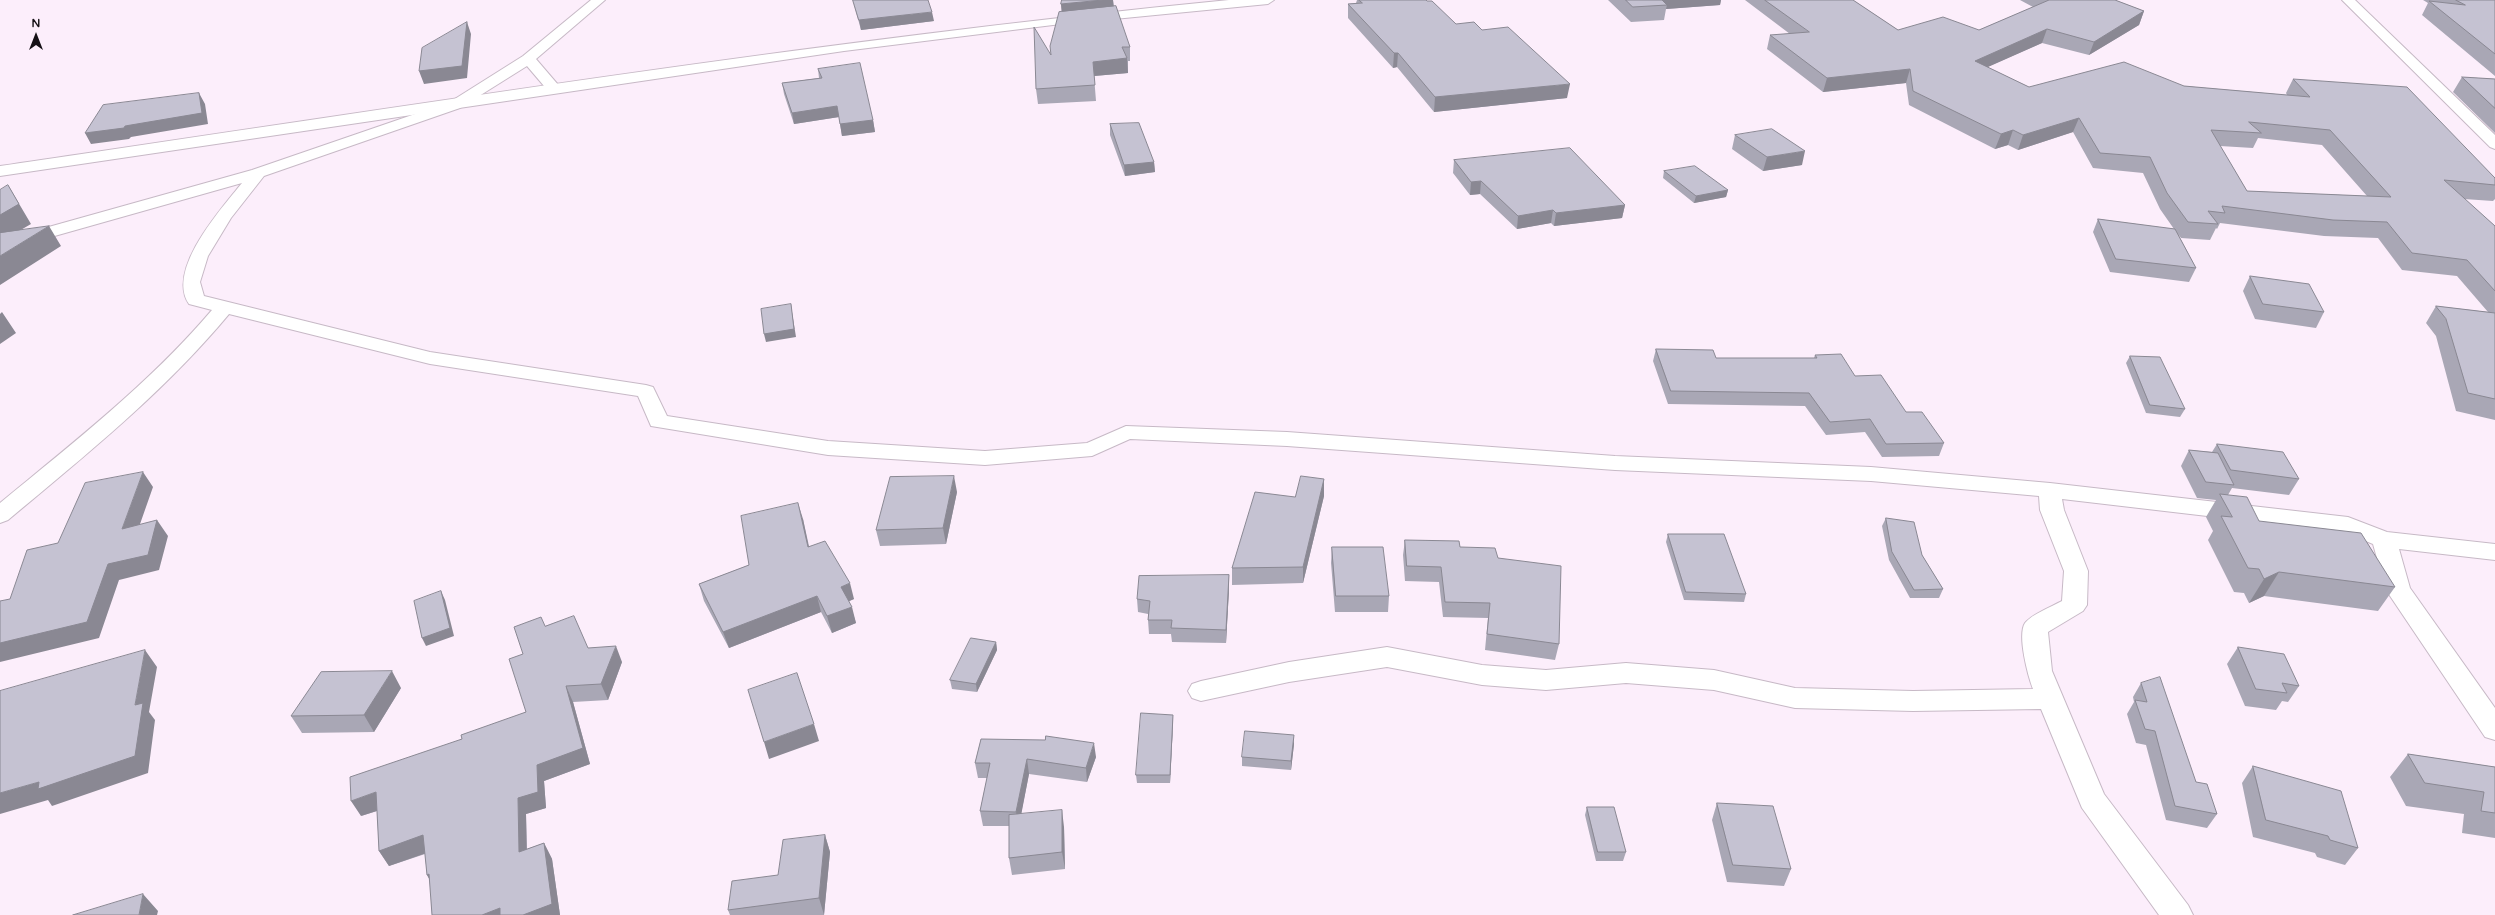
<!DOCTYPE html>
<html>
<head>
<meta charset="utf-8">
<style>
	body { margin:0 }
	#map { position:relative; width:2495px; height:915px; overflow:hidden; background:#fceefb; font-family:"Varela Round",sans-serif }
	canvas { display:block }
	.north { position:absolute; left:16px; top:16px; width:40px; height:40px; -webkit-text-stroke:3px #fceefb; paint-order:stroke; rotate:0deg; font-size:11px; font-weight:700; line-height:16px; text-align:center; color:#161116 }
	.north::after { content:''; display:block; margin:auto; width:14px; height:18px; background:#161116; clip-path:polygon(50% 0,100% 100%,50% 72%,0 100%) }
</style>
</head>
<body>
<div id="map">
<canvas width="2495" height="915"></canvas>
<div class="north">N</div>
</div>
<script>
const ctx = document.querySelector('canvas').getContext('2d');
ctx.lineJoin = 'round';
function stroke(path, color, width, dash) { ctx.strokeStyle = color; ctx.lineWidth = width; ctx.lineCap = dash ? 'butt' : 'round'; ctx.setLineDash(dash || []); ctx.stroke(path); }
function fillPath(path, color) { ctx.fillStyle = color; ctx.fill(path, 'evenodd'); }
const minor = new Path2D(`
	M591,0H605L536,59L560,87L562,90L560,93H550L527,66L460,108L264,176L231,218L208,256L200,282L204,296L430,352L646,385L653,387L667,416L828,441L985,451L1087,443L1126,426L1287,432L1615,456L1871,467L2050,483L2348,517L2387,532L2495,544V560L2399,549L2410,588L2495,708V740L2485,737L2386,590L2373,544L2344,532L2062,499L2064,510L2088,571L2087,605L2083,611L2048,632L2052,671L2104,794L2188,905L2193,915H2159L2082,808L2041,709L1913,711L1795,708L1714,690L1626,683L1546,690L1482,685L1387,667L1289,682L1201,701L1192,698L1188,691L1192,684L1201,681L1289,662L1387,647L1482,665L1546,670L1626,663L1714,670L1795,688L1913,691L2033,689C2028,676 2017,635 2025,623C2032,614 2051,607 2062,601L2064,571L2040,510L2039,496L1871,481L1615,470L1287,446L1130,439L1092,456L985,465L828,455L651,426L638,396L430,364L229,314C164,392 86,455 8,520L0,523V503C74,442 150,383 212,310L189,304C166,270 221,209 242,183L51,237L45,236L42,232L45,228L252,170L450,102L523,56Z
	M2342,0H2355L2495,135V149L2490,147Z`);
const major = new Path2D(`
	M1229,0H1274L1268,4L1053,25L844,51L0,176V166C409,106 818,40 1229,0Z`);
stroke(minor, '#c7b9c6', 2);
stroke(major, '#c7b9c6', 2);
fillPath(minor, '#fff');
fillPath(major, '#fff');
fillPath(new Path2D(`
	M853,0L934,21L861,30L855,8Z
	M1062,0H1113L1114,7L1130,47V61H1128V73L1094,76L1096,101L1038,104L1036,89L1051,55L1062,12L1061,4Z
	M1357,0H1426L1456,24L1482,30L1567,98L1434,112L1397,67L1393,68L1348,18V4L1356,3Z
	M1608,0H1721L1720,5L1666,9L1664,20L1631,22Z
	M1745,0H1853L1898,30H1979L2033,7L2020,0H2115L2144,11L2139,25L2089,55L2042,43L1987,67L2029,87L2184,86L2287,95L2286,93L2293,79L2495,178V199L2493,201L2464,199L2495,226V420L2456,411L2436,336L2426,323L2436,306L2488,312L2457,276L2402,270L2378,238L2324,236L2220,223L2217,229L2216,228L2210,240L2181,238L2178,234L2196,268L2189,282L2110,272L2093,232L2098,219L2174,229L2160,209L2143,173L2093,168L2073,132L2018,150L2008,145L1995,149L1909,105L1906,83L1823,92L1767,49L1770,35L1790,34ZM2258,138L2322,145L2367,196L2247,191L2220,146L2253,148Z
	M2423,0H2495V76L2422,15L2428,3Z
	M818,69L873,120L875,132L842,136L839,117L794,124L784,94L782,83L819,78Z
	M2462,77L2495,79V133L2453,92Z
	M1110,124L1154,162L1155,172L1125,176L1110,135Z
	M1735,135L1802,165L1763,171L1732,149Z
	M1454,160L1625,205L1622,218L1554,226L1551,223L1517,229L1480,194L1470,195L1453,173Z
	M1664,171L1728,190L1726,197L1694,203L1663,178Z
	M2250,276L2324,312L2316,328L2255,319L2243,291Z
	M1656,349L1716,358H1814L1815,355L1855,376L1906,412L1944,443L1939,456L1882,457L1865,432L1826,435L1805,406L1668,404L1653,361Z
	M2130,356L2185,409L2180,417L2146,413L2126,363Z
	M2217,444L2299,479L2289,495L2232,488L2228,495L2259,521L2395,587L2378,611L2264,596L2249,603L2244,593L2234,592L2208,540L2213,531L2206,517L2216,500L2197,498L2181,466L2189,450L2212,452Z
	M1324,479V496L1303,583L1232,585V568L1295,497Z
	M957,492L946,544L880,546L876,530Z
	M1886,518L1922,555L1943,589L1939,598H1910L1889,560L1882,526Z
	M803,519L809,546L854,599L849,601L856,623L832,633L821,612L729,648L704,601L699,584L749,565Z
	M1668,534L1746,594L1744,602L1684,600L1666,542Z
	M1405,540L1460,547L1498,558L1559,644L1555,660L1485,650L1488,618L1443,617L1439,582L1405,581L1403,555Z
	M1332,547L1389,596L1388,612H1335L1331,563Z
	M1229,575V589L1226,643L1172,642L1171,634H1149L1148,620V614L1138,612L1137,599Z
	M545,626L588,648L622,662L608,700L573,702L590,764L544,781L546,808L526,814L527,849L544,843L552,859L560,915H432L430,880L427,875L425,854L389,866L379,851L377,811L361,816L462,739L526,712L523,654Z
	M996,642L997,650L977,692L952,689L950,680Z
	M2238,647L2299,686L2288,702L2282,701L2276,710L2245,706L2227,664Z
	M2141,683L2196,782L2217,814L2207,828L2166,820L2146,745L2136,743L2127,714L2134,702L2133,697Z
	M401,688L374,732L302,733L291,716Z
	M1173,715V724L1170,783H1137L1136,775Z
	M981,739L1096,757L1087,782L1029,774L1021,814L1064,827L1065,869L1012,875L1009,858V826H983L980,811L987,778H978L975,763Z
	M1294,744L1291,770L1242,766V757Z
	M2408,754L2495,767V838L2462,833L2464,814L2406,806L2390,777Z
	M2253,766L2358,848L2345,865L2317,857L2315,853L2253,837L2242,783Z
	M1717,803L1791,869L1784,886L1727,882L1712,820Z
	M1587,807L1626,852L1623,861H1596L1585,815Z
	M825,835L830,852L824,915H730L728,910L778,875Z`), '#a9a7b5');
fillPath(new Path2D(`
	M1103,0H1113L1114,11L1062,16L1061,4Z
	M1656,0H1721L1720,5L1666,9L1667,5Z
	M2144,11L2139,25L2089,55L2094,42Z
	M932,12L934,21L861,30L859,20Z
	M467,22L471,34L467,78L424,84L419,71Z
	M2047,29L2042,43L1970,75L1975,61Z
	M1394,53H1398L1397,67L1393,68Z
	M1127,58L1128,73L1094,76L1093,62Z
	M1910,69L1906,83L1823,92L1827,78Z
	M1570,84L1567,98L1434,112L1435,97Z
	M199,93L205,104L208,124L131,137L129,139L91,144L85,133L125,126Z
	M837,106L839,117L794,124L792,113Z
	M2079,118L2073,132L2018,150L2023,135Z
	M873,120L875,132L842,136L840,124Z
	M2013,130L2008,145L1995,149L2001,134Z
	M1805,151L1802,165L1763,171L1767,157Z
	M1154,162L1155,172L1125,176L1124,165Z
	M1481,181L1480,194L1470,195L1471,182Z
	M8,185L31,224L0,242V215Z
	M1728,190L1726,197L1694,203L1696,196Z
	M1625,205L1622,218L1554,226L1556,213Z
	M1553,210L1551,223L1517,229L1518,216Z
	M49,226L61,246L0,285V256Z
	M791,304L792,312L796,337L766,342L764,334Z
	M2,312L16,333L0,344V314Z
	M143,472L153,487L133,544L122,529Z
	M954,476L957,492L946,544L943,528Z
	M1324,479V496L1303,583V567Z
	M798,503L803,519L812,563L808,547Z
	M157,520L168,536L159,570L119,580L99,638L0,662V643L108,564Z
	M2279,572L2264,596L2249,603L2264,579Z
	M1229,575V589L1226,643V630Z
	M850,583L854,599L845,603L841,587Z
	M441,591L445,600L454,636L426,646L422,638Z
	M817,596L821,612L729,648L723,632Z
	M852,607L856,623L832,633L827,616Z
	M996,642L997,650L977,692L976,684Z
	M616,646L622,662L608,700L601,684Z
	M145,650L157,667L149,712L155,720L148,773L52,806L48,800L0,814V793L39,782L135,705Z
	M392,671L401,688L374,732L364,715Z
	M566,686L573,702L590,764L544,781L546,808L526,814L527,868L519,852L518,798L537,765Z
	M1173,715V724L1170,783V775Z
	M814,724L819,741L769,759L764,742Z
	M1294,735V744L1291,770V761Z
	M1094,743L1096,757L1087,782L1086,768Z
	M1027,759L1029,774L1019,826L1016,812Z
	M376,792L386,808L361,816L351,801Z
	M1062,810L1064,827L1065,869L1062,852Z
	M423,835L432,851L389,866L379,851Z
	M825,835L830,852L824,915L819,898Z
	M544,843L552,859L560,915H523Z
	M429,874L436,891L427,875Z
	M143,894L158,911L157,915H139Z
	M500,908L503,915H482Z`), '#8a8893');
const building = new Path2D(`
	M853,0H928L932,12L859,20Z
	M1062,0H1103L1061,4Z
	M1359,0H1426L1427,1H1432L1456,24L1474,22L1482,30L1508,27L1570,84L1435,97L1398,53H1394L1348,4L1362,3Z
	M1626,0H1662L1667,5L1633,7Z
	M1765,0H1853L1898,30L1943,17L1979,30L2049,0H2115L2144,11L2094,42L2047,29L1975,61L2029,87L2124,62L2184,86L2310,97L2293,79L2407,87L2495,178V185L2444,180L2495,226V291L2467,260L2412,253L2387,222L2333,220L2222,206L2225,213L2208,211L2218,224L2188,222L2167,193L2150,157L2100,153L2079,118L2023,135L2013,130L2001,134L1913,91L1910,69L1827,78L1770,35L1809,32ZM2249,122L2330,130L2391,197L2247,191L2211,130L2261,133Z
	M2456,0H2495V54L2429,1L2465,5Z
	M1116,6L1130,47H1122L1127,58L1093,62L1095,85L1036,89L1034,27L1051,55L1050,46L1059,12Z
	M467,22L462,66L419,71L422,48Z
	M860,63L873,120L840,124L837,106L792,113L782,83L822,78L818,69Z
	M2462,77L2495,79V108Z
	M199,93L202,113L125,126L124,128L85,133L103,105Z
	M1139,123L1154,162L1124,165L1110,124Z
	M1772,129L1805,151L1767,157L1735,135Z
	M1570,148L1625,205L1556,213L1553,210L1518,216L1481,181L1471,182L1454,160Z
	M1695,166L1728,190L1696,196L1664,171Z
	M8,185L19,204L0,215V190Z
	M2098,219L2175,229L2196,268L2116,259Z
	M49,226L0,256V233Z
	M2250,276L2309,284L2324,312L2263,304Z
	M791,304L794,329L764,334L761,309Z
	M2436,306L2495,313V399L2468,393L2446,319Z
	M1656,349L1713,350L1716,358H1817L1815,355L1841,354L1855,376L1881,375L1906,412H1922L1944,443L1886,444L1870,419L1830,422L1809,393L1671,391Z
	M2130,356L2160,357L2185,409L2150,405Z
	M2217,444L2283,452L2299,479L2231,470Z
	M2189,450L2218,453L2234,485L2206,482Z
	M143,472L122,529L157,520L148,555L108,564L87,622L0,643V601L10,599L27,550L58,543L85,483Z
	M954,476L943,528L876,530L890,477Z
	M1301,476L1324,479L1303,567L1232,568L1255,492L1295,497Z
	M2220,494L2247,497L2259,521L2361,533L2395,587L2279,572L2264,579L2259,569L2248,568L2221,516L2232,517Z
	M798,503L808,547L825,541L850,583L841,587L852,607L827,616L817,596L723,632L699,584L749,565L741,516Z
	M1886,518L1914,522L1922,555L1943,589L1914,590L1892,552Z
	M1668,534H1724L1746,594L1686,592Z
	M1405,540L1459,541L1460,547L1495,548L1498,558L1561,566L1559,644L1487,634L1490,603L1445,602L1441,567L1407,566Z
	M1332,547H1383L1389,596H1336Z
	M1229,575L1226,630L1171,628L1172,620H1148L1150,601L1137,599L1139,576Z
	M441,591L450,628L422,638L414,601Z
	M574,616L588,648L616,646L601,684L566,686L583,748L537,765L538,792L518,798L519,852L544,843L552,904L523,915H500V908L482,915H432L429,874L427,875L423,835L379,851L376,792L351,801L350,777L462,739L461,735L526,712L509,659L523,654L514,627L541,617L545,626Z
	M971,638L996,642L976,684L950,680Z
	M2238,647L2284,654L2299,686L2282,683L2287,693L2256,689Z
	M145,650L135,705L143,703L135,756L38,789L39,782L0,793V691Z
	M392,671L364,715L291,716L321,672Z
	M797,673L814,724L764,742L748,690Z
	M2160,677L2196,782L2207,784L2217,814L2175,806L2155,731L2145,729L2135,700L2147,702L2141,683Z
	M1141,713L1173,715L1170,775H1136Z
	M1245,731L1294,735L1291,761L1242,757Z
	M1046,736L1094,743L1086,768L1027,759L1016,812L980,811L990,763H975L981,739L1045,740Z
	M2408,754L2495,767V813L2481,811L2484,792L2425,783Z
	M2253,766L2341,791L2358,848L2330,840L2328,836L2266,820Z
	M1717,803L1773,806L1791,869L1733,865Z
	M1587,807H1614L1626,852H1598Z
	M1062,810V852L1009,858V815Z
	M825,835L819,898L728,910L732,881L778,875L783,840Z
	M143,894L139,915H73Z`);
fillPath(building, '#c5c2d2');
stroke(building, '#8a8893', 1);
</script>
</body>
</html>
